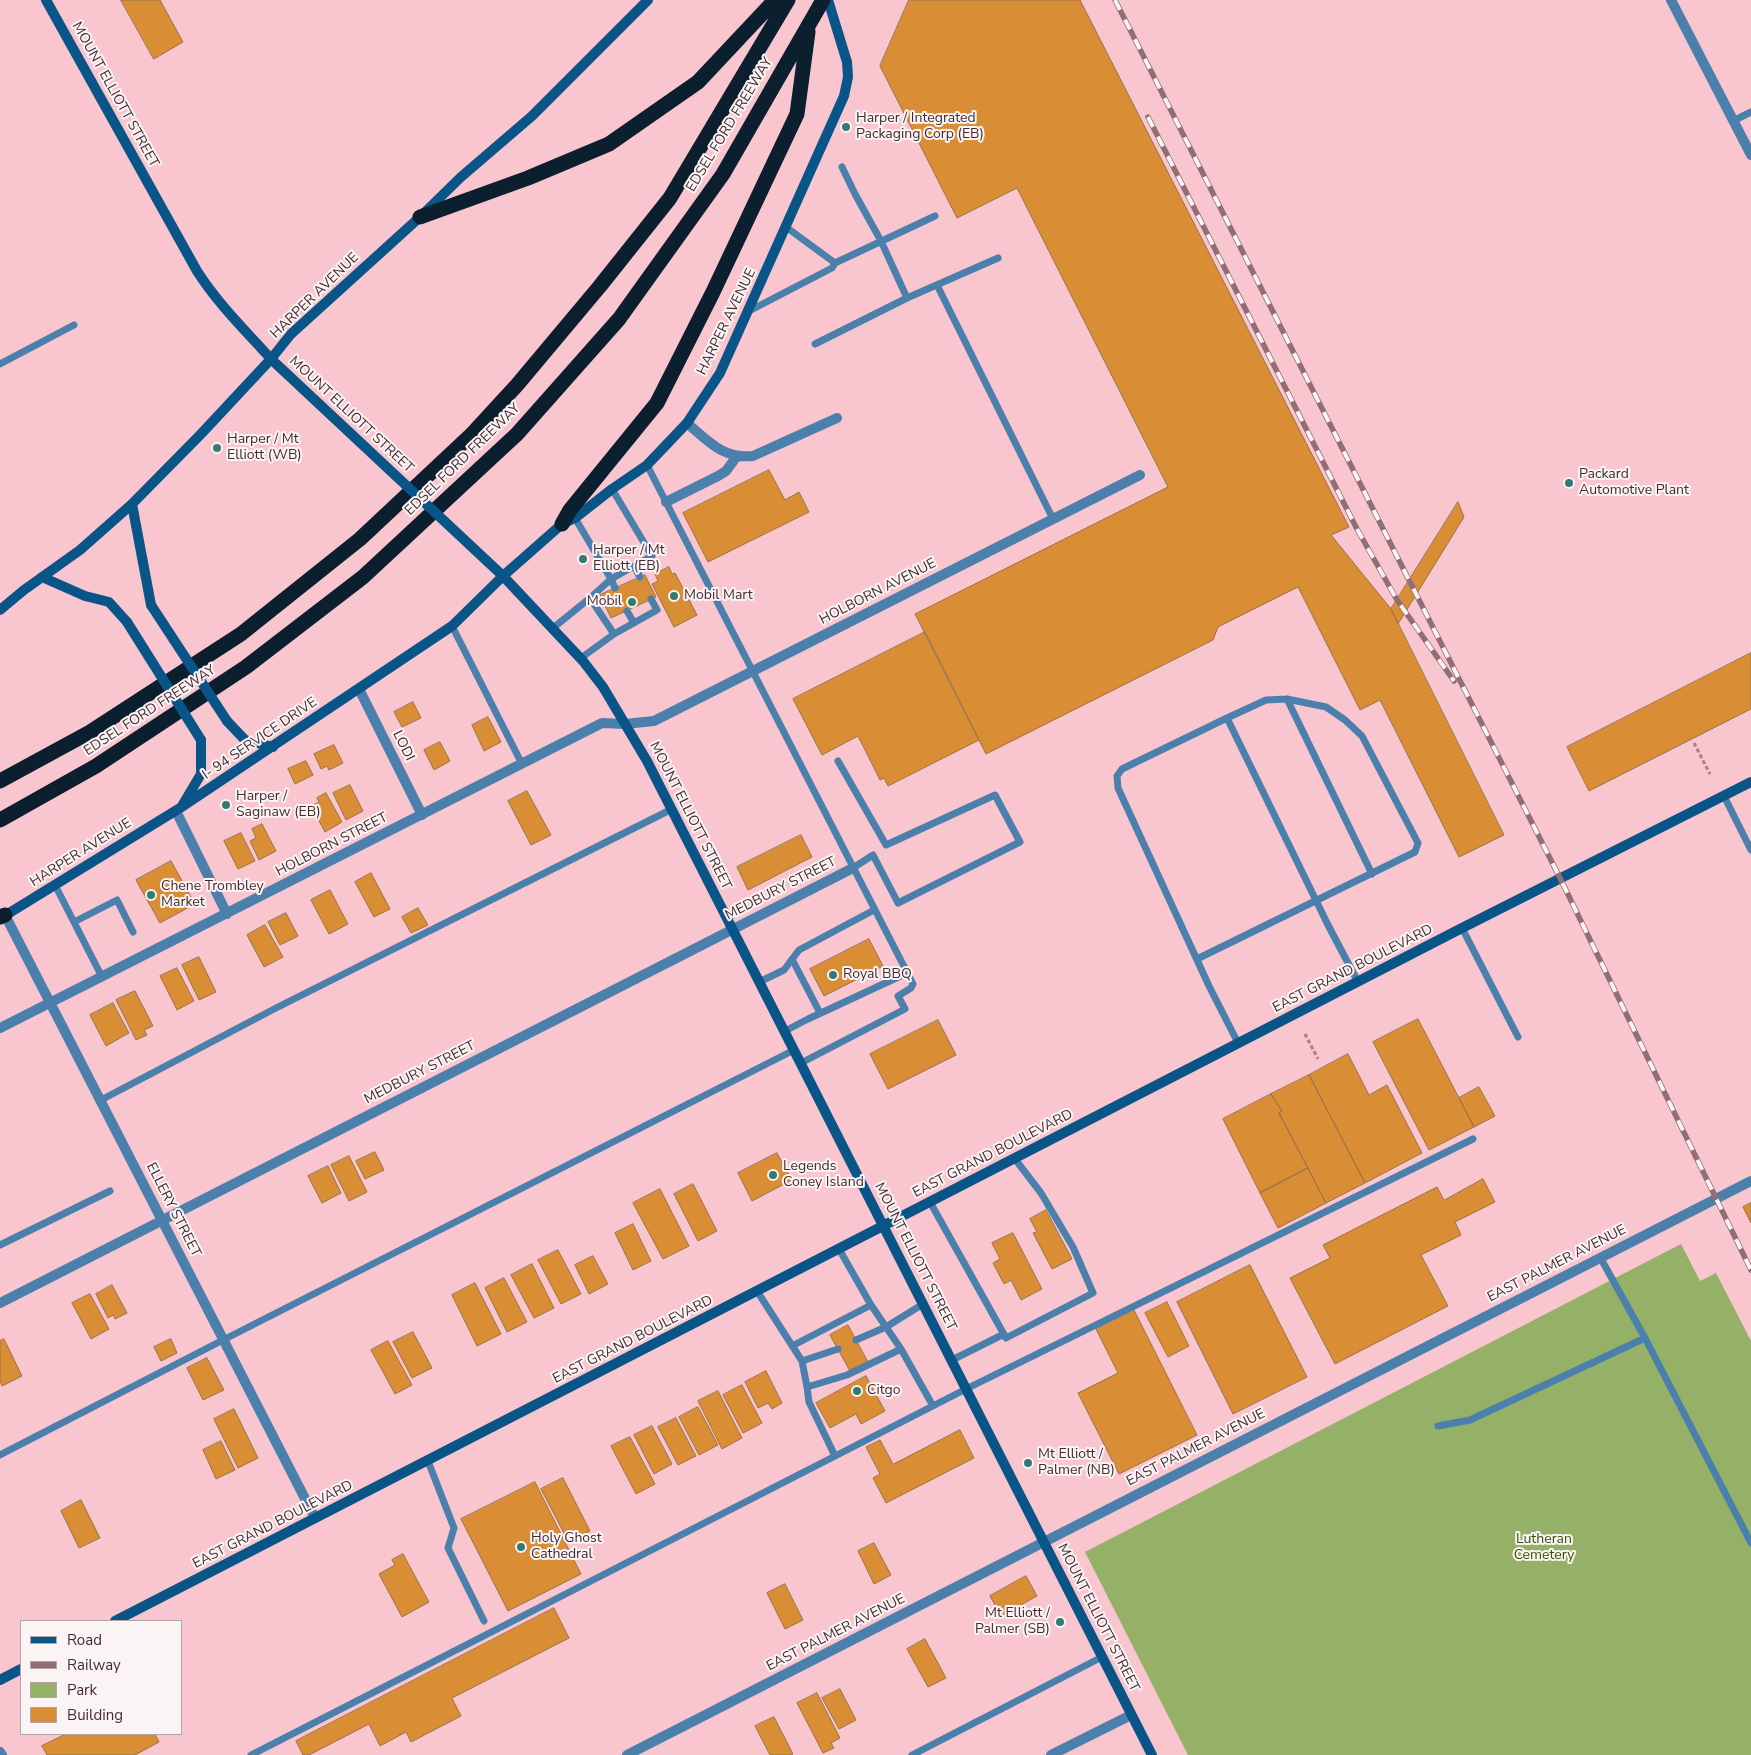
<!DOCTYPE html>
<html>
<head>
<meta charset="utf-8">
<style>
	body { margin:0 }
	#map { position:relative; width:1751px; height:1755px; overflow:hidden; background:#f9c5cf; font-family:"Nunito Sans",sans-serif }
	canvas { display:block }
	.legend { position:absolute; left:20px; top:1620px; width:162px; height:115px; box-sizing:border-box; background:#faf4f5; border:1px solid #b2a4a7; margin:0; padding:6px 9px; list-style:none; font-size:15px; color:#452c31 }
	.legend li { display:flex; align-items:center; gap:10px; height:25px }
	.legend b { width:25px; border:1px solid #b2a4a7 }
</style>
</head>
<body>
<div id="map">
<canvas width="1751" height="1755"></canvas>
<ul class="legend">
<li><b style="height:6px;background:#095588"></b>Road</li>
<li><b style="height:6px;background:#916d74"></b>Railway</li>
<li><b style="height:14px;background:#95b067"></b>Park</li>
<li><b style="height:14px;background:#d98d35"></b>Building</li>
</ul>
</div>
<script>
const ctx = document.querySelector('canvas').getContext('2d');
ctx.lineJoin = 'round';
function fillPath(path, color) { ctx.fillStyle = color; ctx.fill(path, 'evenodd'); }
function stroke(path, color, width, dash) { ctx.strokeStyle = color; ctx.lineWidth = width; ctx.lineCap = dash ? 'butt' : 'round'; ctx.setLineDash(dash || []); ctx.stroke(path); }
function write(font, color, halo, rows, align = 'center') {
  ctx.font = font + ' "Nunito Sans",sans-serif'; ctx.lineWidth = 4; ctx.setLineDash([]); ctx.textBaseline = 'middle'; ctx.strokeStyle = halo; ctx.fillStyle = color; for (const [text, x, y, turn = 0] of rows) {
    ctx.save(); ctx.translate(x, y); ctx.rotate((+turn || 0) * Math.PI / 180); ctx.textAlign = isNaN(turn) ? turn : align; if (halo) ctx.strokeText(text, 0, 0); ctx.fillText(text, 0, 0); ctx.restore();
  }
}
fillPath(new Path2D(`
	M1681,1244L1700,1281L1716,1273L1751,1341V1755H1188L1085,1552Z`), '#95b067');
const building = new Path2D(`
	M121,0H160L183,42L154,59Z
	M909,0H1080L1349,527L1331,535L1391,609L1504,835L1459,857L1380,700L1360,710L1298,587L1218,627L1213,640L986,754L915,614L1168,487L1017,188L957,218L880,66Z
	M769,470L785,500L799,492L809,512L708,562L683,513Z
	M1458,502L1464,517L1398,624L1391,609Z
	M669,567L672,574L675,573L697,615L674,627L652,584L658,581L655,574Z
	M645,575L656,597L611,618L600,595Z
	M925,632L979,740L888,786L884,778L880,780L858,736L822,755L793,699Z
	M1751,653V709L1589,791L1567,747Z
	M413,702L421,718L402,727L394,712Z
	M488,717L501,742L484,751L472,725Z
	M440,742L450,761L434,770L424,750Z
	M334,745L343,763L329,770L327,766L321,769L314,754Z
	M306,761L313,775L295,784L288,769Z
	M350,785L363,811L346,820L333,793Z
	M527,791L551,835L531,845L508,801Z
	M326,793L342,822L325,832L311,806L319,802L317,798Z
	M262,824L276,851L259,860L250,841L256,838L252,829Z
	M241,833L255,861L238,869L224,841Z
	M801,835L812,857L748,890L737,867Z
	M171,861L195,904L160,923L136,880Z
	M371,873L390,909L374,917L355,882Z
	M330,890L348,924L329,934L311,900Z
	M418,908L428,925L411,933L402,917Z
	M286,913L298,936L280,945L268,922Z
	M265,925L283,957L264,967L247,935Z
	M869,939L883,966L824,996L810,969Z
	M199,957L216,992L199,1000L182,965Z
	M177,968L194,1001L177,1010L160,976Z
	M135,991L153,1026L144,1030L147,1035L136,1040L116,1000Z
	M113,1003L129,1033L106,1046L90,1015Z
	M1418,1019L1474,1127L1429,1150L1373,1042Z
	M938,1020L956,1055L888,1089L870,1054Z
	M1348,1054L1369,1095L1387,1085L1422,1153L1365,1183L1309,1075Z
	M1309,1075L1365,1183L1326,1203L1279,1113L1282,1111L1271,1094Z
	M1479,1087L1495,1116L1474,1127L1459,1098Z
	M1271,1094L1282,1111L1279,1113L1308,1168L1260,1193L1223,1119Z
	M375,1152L384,1170L365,1179L356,1161Z
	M777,1153L792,1180L752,1201L738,1173Z
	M349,1156L367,1192L349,1201L331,1165Z
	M328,1166L341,1193L322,1203L308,1176Z
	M1308,1168L1326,1203L1278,1228L1260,1193Z
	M1483,1179L1495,1202L1455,1222L1461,1235L1421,1255L1448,1306L1335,1364L1290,1278L1330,1258L1323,1245L1437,1187L1444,1200Z
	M693,1184L717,1231L698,1241L674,1194Z
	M660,1189L689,1246L663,1259L633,1203Z
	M1751,1203V1223L1743,1207Z
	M1046,1210L1072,1259L1052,1269L1033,1233L1037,1232L1030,1219Z
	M633,1224L651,1261L633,1270L615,1233Z
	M1013,1233L1042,1289L1021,1300L1011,1280L1004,1284L993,1263L1000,1259L992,1243Z
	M558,1250L581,1294L561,1304L538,1260Z
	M593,1256L608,1284L589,1294L575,1265Z
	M532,1264L554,1308L534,1318L511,1275Z
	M1250,1265L1307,1377L1233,1414L1177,1302Z
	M504,1278L527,1322L507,1332L485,1288Z
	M475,1283L501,1334L477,1346L452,1295Z
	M112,1285L127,1313L115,1319L113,1315L108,1318L96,1294Z
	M90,1294L109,1329L91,1339L72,1303Z
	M1167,1302L1189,1346L1168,1357L1145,1313Z
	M1134,1310L1197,1435L1119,1474L1078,1393L1118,1373L1096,1329Z
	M848,1325L868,1362L850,1371L830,1335Z
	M413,1332L432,1368L412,1378L393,1342Z
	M4,1339L22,1376L2,1386L0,1381V1341Z
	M171,1339L177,1353L161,1361L154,1347Z
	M388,1341L412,1385L395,1394L371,1350Z
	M207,1358L224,1390L203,1400L187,1368Z
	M766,1371L782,1403L772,1409L768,1403L758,1408L745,1382Z
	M866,1376L885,1411L861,1424L856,1414L830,1428L816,1403Z
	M742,1385L762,1423L743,1433L723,1395Z
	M718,1391L742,1438L722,1449L698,1401Z
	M698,1407L718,1445L699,1455L679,1417Z
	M234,1409L258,1458L238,1468L214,1419Z
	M676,1418L696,1456L678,1465L658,1427Z
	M652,1426L672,1464L654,1474L634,1435Z
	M960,1430L974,1458L886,1503L873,1478L880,1474L866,1447L880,1440L893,1464Z
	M630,1437L655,1484L636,1494L611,1446Z
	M221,1441L235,1470L216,1479L203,1450Z
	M563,1478L590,1531L575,1539L573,1534L566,1537L541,1489Z
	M535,1482L581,1574L508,1611L461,1519Z
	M81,1500L100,1538L79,1548L61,1511Z
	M874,1543L891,1575L874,1584L858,1551Z
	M403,1554L429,1602L402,1617L379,1574L395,1565L392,1560Z
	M1026,1576L1037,1596L1001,1616L990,1596Z
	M785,1584L803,1620L785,1629L767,1593Z
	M554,1608L569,1638L452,1698L461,1716L411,1742L406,1732L380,1746L369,1724L309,1755H303L296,1741Z
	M925,1639L946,1678L928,1687L907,1649Z
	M840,1689L856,1720L839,1729L822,1698Z
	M817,1693L840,1738L831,1743L834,1748L823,1753L797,1703Z
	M774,1717L793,1754L791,1755H770L755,1726Z
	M66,1734H155L159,1742L135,1755H47L42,1746Z`);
fillPath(building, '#d98d35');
stroke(building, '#9a7249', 1);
stroke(new Path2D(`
	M1694,743L1710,774
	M1305,1034L1318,1059`), '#a88088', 3, [4, 2.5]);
stroke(new Path2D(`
	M1733,121L1751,112
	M835,263L935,216
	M937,285L1053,519
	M907,298L998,258
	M749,311L832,268L835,263L786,227
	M815,344L907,298L881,241L855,194L842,167
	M0,364L74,325
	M647,465L913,984L911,988L898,996L905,1009L801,1063
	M575,518L611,579L652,556L612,489
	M634,566L640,577
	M590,598L611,579L615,588
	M627,611L634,623
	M452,626L522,764
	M553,628L590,598L614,634L581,658
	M614,634L657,610L651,599
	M1287,699L1372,874
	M838,761L886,845L995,795L1020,842L898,903L873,855L853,868
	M1724,796L1751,850
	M55,885L102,977
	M74,922L117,900L133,932
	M1462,928L1518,1037
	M792,959L820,1013
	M1197,959L1415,852L1418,843L1362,736L1345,720L1326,707L1287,699L1266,700L1227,718
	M759,982L784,970L799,950L874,910
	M785,1031L808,1019L907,973
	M1238,1043L1209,986L1118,788L1117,776L1122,769L1227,718L1328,925L1358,982
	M101,1100L276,1008L672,809
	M930,1202L1006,1338L1093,1293L1073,1247L1041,1193L1015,1159
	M0,1245L110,1191
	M1600,1257L1645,1338L1751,1543
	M757,1291L802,1361L807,1387L847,1375L901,1349L871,1305L839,1249
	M856,1340L886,1327L923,1304
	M792,1346L871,1305
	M901,1349L933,1406
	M952,1360L1004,1334
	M802,1361L838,1349
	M807,1387L809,1402L835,1456
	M1438,1426L1470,1420L1645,1338
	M0,1455L223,1340L794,1050
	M428,1461L454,1528L448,1548L484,1621
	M251,1755L966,1389L1473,1139
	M912,1755L1102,1657`), '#4c80ac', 7);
stroke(new Path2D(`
	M1671,0L1751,155
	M687,423C708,441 723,459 753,456L837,418
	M666,502L718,476L726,471L737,456
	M359,689L422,815
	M176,811L227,914
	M5,915L315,1518
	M0,1028L602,723L625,724L654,721L1140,475
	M0,1303L853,868
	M0,1752L2,1755
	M627,1755L1751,1181
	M1051,1755L1131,1715`), '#4c80ac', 10);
stroke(new Path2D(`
	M46,0L197,271C218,304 245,330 271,359
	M132,504L151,605
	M503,576L583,661L603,687L647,761L1152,1755
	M42,577L85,596L109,602L127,622
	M0,610L24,590L80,550L132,504L201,434L271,359L291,334L420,217L461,177L532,116L648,0
	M227,721L245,740L273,747
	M182,806L201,774V740
	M1,918L180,808L452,626L503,576L562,524L575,518L612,489L647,465L687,423L720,373L844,96L848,77L847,62L828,0
	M115,1621L1462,928L1751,782
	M0,1680L21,1669`), '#095588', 10);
stroke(new Path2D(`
	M420,217L528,178L609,144L698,82L775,0
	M562,524L570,510L657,403L713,292L797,114L808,32
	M0,781L90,732L241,634L360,539L471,435L517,385L600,286L670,198L788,0
	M0,820L96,766L246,667L363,577L517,434L619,319L723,174L823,0
	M0,917L5,915`), '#0c1f2e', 15);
const rail = new Path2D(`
	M1115,0L1560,878L1751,1270
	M1148,117L1357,529L1397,600L1454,681`);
stroke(rail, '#916d74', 5.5);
stroke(rail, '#faf4f5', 4, [11]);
stroke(new Path2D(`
	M271,359L503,576
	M151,605L227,721
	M127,622L201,740`), '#095588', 10);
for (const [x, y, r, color] of [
	[846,127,5,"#337a73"],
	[217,448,5,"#337a73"],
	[1569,483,5,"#337a73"],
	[583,559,5,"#337a73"],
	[674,596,5,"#337a73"],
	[632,602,5,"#337a73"],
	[226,805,5,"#337a73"],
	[151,895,5,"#337a73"],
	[833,975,5,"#337a73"],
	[773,1175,5,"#337a73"],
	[857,1391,5,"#337a73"],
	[1028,1463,5,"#337a73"],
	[521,1547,5,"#337a73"],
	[1060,1622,5,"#337a73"]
]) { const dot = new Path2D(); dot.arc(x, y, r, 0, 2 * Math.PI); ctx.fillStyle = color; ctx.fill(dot); stroke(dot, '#faf4f5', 2); }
write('14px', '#452c31', '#faf4f5', [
	["MOUNT ELLIOTT STREET",115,95,61],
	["EDSEL FORD FREEWAY",730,125,-59],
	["HARPER AVENUE",315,296,-44],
	["HARPER AVENUE",727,322,-64],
	["MOUNT ELLIOTT STREET",351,415,43],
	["EDSEL FORD FREEWAY",463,460,-44],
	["HOLBORN AVENUE",878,592,-27],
	["EDSEL FORD FREEWAY",150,711,-33],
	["I- 94 SERVICE DRIVE",260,739,-34],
	["LODI",403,746,63],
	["MOUNT ELLIOTT STREET",690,816,63],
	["HOLBORN STREET",332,845,-27],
	["HARPER AVENUE",81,853,-32],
	["MEDBURY STREET",781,889,-27],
	["EAST GRAND BOULEVARD",1353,969,-27],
	["MEDBURY STREET",420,1073,-27],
	["EAST GRAND BOULEVARD",993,1154,-27],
	["ELLERY STREET",173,1210,63],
	["MOUNT ELLIOTT STREET",915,1257,63],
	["EAST PALMER AVENUE",1557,1264,-27],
	["EAST GRAND BOULEVARD",633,1340,-27],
	["EAST PALMER AVENUE",1196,1448,-27],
	["EAST GRAND BOULEVARD",273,1525,-27],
	["MOUNT ELLIOTT STREET",1098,1618,63],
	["EAST PALMER AVENUE",836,1633,-27]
]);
write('14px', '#452c31', '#faf4f5', [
	["Harper / Integrated",856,119],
	["Packaging Corp (EB)",856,135],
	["Harper / Mt",227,440],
	["Elliott (WB)",227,456],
	["Packard",1579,475],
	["Automotive Plant",1579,491],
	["Harper / Mt",593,551],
	["Elliott (EB)",593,567],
	["Mobil Mart",684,596],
	["Mobil",622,602,"right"],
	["Harper /",236,797],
	["Saginaw (EB)",236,813],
	["Chene Trombley",161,887],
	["Market",161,903],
	["Royal BBQ",843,975],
	["Legends",783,1167],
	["Coney Island",783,1183],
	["Citgo",867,1391],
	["Mt Elliott /",1038,1455],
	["Palmer (NB)",1038,1471],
	["Holy Ghost",531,1539],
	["Cathedral",531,1555],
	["Mt Elliott /",1050,1614,"right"],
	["Palmer (SB)",1050,1630,"right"]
], 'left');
write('14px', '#3b5002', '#faf4f5', [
	["Lutheran",1544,1540],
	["Cemetery",1544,1556]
]);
</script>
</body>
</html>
